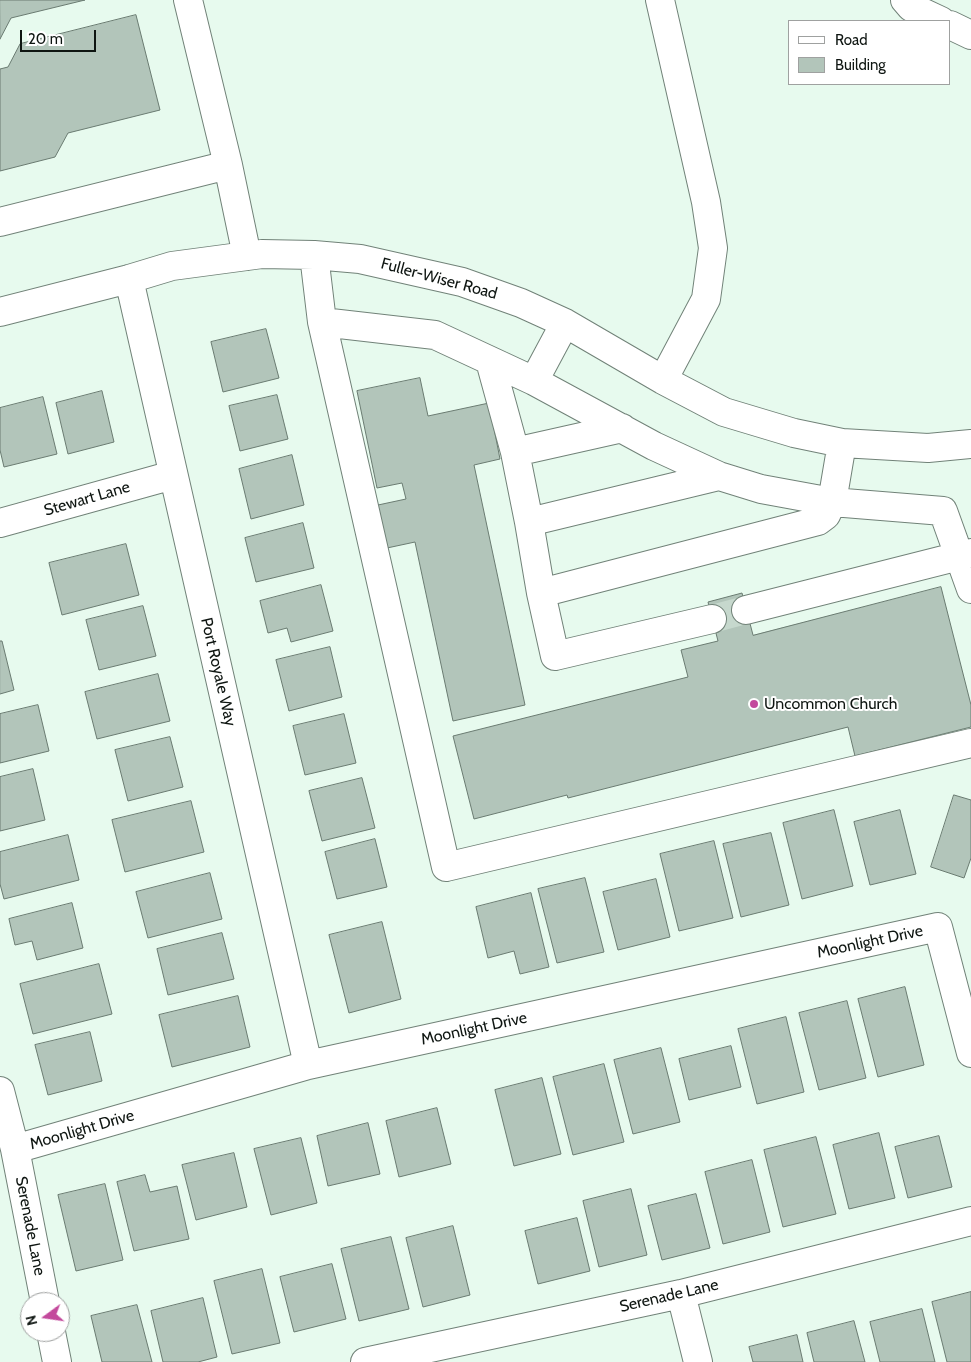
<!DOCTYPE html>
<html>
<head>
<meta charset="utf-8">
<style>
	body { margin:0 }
	#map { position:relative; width:971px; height:1362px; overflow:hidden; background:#e7faee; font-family:Cabin,sans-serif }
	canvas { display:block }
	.legend { position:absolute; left:788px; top:20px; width:162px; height:65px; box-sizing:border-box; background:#fff; border:1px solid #9fa1a0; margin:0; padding:6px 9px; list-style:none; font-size:15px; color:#0e1511 }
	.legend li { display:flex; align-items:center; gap:10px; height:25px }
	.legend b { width:25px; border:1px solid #9fa1a0 }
	.north { position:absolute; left:20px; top:1292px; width:50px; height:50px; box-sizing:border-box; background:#fff; border:1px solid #9fa1a0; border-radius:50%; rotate:256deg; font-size:14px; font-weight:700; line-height:20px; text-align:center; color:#0e1511 }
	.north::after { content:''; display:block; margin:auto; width:18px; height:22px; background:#c3499c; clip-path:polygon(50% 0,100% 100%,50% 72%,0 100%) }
	.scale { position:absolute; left:20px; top:30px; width:76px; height:22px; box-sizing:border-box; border:2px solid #0e1511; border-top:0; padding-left:6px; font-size:15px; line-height:18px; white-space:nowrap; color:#0e1511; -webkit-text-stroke:4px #fff; paint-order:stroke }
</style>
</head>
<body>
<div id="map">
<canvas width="971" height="1362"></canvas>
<ul class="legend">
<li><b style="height:6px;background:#fff"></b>Road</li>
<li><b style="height:14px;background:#b2c5ba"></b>Building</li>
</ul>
<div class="north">N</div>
<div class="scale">20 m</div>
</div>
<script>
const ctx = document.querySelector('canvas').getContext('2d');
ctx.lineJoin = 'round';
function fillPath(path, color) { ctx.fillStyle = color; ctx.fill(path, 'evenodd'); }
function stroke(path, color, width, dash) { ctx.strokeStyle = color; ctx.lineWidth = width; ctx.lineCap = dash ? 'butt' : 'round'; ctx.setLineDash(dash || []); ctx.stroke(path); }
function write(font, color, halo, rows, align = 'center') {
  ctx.font = font + ' Cabin,sans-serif'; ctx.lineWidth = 4; ctx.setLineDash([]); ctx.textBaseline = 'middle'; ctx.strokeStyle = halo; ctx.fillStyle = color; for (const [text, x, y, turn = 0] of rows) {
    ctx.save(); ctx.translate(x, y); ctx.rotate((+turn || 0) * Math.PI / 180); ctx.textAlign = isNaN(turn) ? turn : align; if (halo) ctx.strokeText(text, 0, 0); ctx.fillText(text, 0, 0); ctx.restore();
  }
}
const building = new Path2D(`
	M0,0H85L11,18L0,39Z
	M136,15L160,110L68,133L55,157L0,171V69L8,67L20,44Z
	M266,329L279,378L223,392L211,342Z
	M420,378L428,416L489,403L500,459L474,465L525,705L453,721L415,542L387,548L378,505L406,499L402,483L377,488L357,391Z
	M102,391L114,442L68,454L56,403Z
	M277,395L288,439L240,451L229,406Z
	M43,397L57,454L4,467L0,450V408Z
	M292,455L304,505L251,519L239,469Z
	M303,523L314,568L256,582L245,538Z
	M126,544L139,595L62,615L49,563Z
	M321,585L333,631L291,642L287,628L268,633L260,601Z
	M941,587L971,705V727L855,756L848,727L568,798L567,795L474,819L453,736L688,677L681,650L718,641L708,602L742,593L753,635Z
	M143,606L156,656L99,670L86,620Z
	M0,641H2L14,690L0,694Z
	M330,647L342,697L289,711L276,660Z
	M158,674L170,721L97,739L85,692Z
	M38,705L49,751L0,763V714Z
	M344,714L356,763L305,775L293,726Z
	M170,737L183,787L128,801L115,750Z
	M33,769L45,820L0,831V777Z
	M362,778L375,828L322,841L309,791Z
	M954,795L971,800V858L964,878L931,867Z
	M191,801L204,852L125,872L112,820Z
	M834,810L853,886L802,899L783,823Z
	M900,810L916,874L870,885L854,822Z
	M771,833L789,905L741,917L723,844Z
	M68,835L79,880L4,899L0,884V852Z
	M375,839L387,887L337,899L325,852Z
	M714,841L733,918L679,931L660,854Z
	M210,873L222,919L148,938L136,892Z
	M585,878L604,952L557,963L538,889Z
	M656,879L670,937L618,950L603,892Z
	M531,893L549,967L520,974L514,951L488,958L476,907Z
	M72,903L83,948L37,960L32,941L15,945L9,919Z
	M382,922L401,999L349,1013L329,935Z
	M222,933L234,979L168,995L157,949Z
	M99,964L112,1014L33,1034L20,984Z
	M905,987L924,1065L878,1077L858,999Z
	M238,996L250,1047L172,1067L159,1015Z
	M847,1001L866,1078L819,1090L799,1013Z
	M786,1017L804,1092L757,1104L738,1029Z
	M90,1032L102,1081L48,1095L35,1045Z
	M731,1046L741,1087L689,1100L679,1059Z
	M661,1048L680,1122L633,1134L614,1060Z
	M604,1064L624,1142L573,1155L553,1077Z
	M542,1078L561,1154L514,1166L495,1090Z
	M437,1108L451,1164L399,1177L386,1121Z
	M368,1123L380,1174L328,1186L317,1136Z
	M879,1133L895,1198L849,1209L833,1145Z
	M939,1136L952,1187L908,1198L895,1147Z
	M816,1137L836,1214L783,1227L764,1150Z
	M301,1138L317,1203L271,1215L254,1149Z
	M234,1153L247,1207L196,1220L182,1165Z
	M752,1160L770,1232L723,1244L705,1172Z
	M145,1175L150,1192L177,1186L189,1239L134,1251L117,1182Z
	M105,1184L123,1260L76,1271L58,1195Z
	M631,1189L647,1255L599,1267L583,1201Z
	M696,1194L710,1248L662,1260L648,1206Z
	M577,1218L590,1271L538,1284L525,1231Z
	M453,1226L470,1295L423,1307L406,1238Z
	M391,1237L409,1309L359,1321L341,1249Z
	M332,1264L346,1319L294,1332L280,1277Z
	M262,1269L280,1343L232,1354L214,1281Z
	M971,1292V1362H947L932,1302Z
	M203,1298L217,1357L198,1362H163L151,1311Z
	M137,1305L152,1362H102L91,1316Z
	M922,1309L935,1362H880L870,1322Z
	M854,1321L865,1362H814L807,1333Z
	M797,1335L803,1362H753L749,1347Z`);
fillPath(building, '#b2c5ba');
stroke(building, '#6a7b71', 1);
stroke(new Path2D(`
	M712,619L746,610`), '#c6d8cd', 28, [28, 14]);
const minor = new Path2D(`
	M188,0L228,165L247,256
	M660,0L706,202L713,248L706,299L663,380
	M905,0L911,7L941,21
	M950,25L971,35
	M0,222L228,165
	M314,255L322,322L446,867L971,743
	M129,279L308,1065
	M0,312L129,279L172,266L262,254L314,255L360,259L462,282L521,303L565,323L663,380L724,412L794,433L842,443L928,448L971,444
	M322,322L435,335L534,381L654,446L719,476L761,489L832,502L826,515L818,521L541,593L529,522L515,452L490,361
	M534,381L565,323
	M842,443L832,502L943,511L971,589
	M515,452L622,428
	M529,522L719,476
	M0,523L173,475
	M541,593L555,656L712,619
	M746,610L971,553
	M0,1091L15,1149L45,1302
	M15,1149L308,1065L938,927L971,1053
	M681,1294L698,1362
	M51,1332L57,1362
	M365,1362L681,1294L971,1221`);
stroke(minor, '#718278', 30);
stroke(minor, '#fff', 28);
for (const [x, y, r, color] of [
	[754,704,5,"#c3499c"]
]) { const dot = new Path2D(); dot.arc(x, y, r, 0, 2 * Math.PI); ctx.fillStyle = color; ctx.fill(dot); stroke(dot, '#fff', 2); }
write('16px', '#0e1511', '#fff', [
	["Fuller-Wiser Road",439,279,15],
	["Stewart Lane",87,499,-16],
	["Port Royale Way",218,672,77],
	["Moonlight Drive",870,942,-12],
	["Moonlight Drive",474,1029,-12],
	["Moonlight Drive",82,1130,-16],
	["Serenade Lane",30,1226,79],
	["Serenade Lane",669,1296,-13]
]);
write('16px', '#0e1511', '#fff', [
	["Uncommon Church",764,704]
], 'left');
</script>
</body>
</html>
